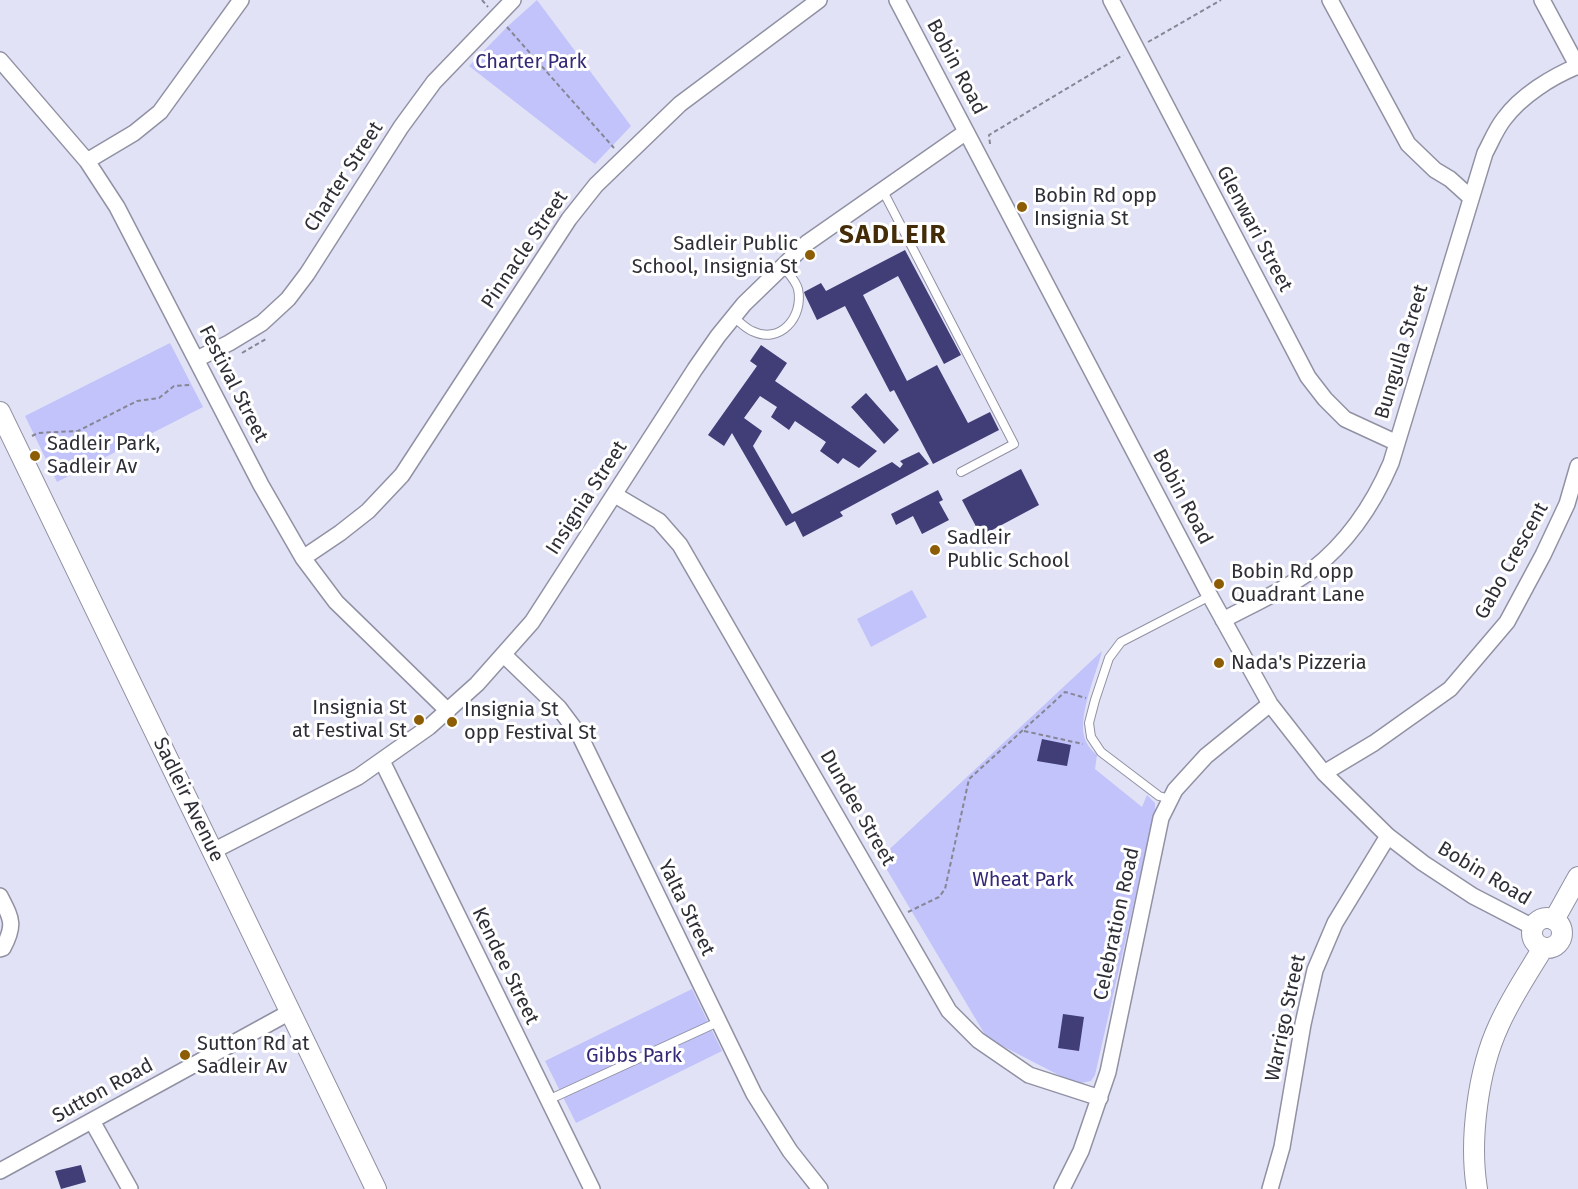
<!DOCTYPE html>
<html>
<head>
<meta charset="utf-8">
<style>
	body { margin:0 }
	canvas { display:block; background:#e1e2f6 }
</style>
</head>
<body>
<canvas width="1578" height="1189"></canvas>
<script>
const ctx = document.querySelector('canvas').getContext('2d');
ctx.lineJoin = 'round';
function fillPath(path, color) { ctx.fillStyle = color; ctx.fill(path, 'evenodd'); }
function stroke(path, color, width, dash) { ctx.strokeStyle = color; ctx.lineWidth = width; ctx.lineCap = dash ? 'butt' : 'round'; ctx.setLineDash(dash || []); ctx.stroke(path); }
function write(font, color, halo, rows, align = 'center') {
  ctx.font = font + ' "Fira Sans",sans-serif'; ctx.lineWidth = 6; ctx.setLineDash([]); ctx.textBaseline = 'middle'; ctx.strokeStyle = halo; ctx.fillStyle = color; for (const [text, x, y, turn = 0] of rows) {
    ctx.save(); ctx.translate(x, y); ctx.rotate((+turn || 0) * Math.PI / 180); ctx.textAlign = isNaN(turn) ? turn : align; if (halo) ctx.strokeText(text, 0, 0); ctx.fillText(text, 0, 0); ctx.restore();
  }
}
fillPath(new Path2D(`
	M537,0L631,126L595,164L469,66L508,26Z
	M170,343L203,407L57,482L25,416Z
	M912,590L927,617L871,647L857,619Z
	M1102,651C1096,675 1079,712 1084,736C1086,744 1091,750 1097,755L1095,769L1142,807L1147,795L1155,803V810L1095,1075L1091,1081L1076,1084L987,1038L880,858Z
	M692,989L722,1051L576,1123L545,1061Z`), '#c1c3fa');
fillPath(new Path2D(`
	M905,250L961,355L944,364L898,276L863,295L907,381L937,365L968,423L990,412L999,430L933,464L894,390L890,392L845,306L817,320L805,295L804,292L821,283L826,291Z
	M761,345L787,363L775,381L877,451L859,468L843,458L838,464L820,451L826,442L795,421L789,430L771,417L777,407L760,396L744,418L762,431L753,446L792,514L892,462L900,468L903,464L900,461L919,452L929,464L840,512L843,516L803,537L795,521L786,526L732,433L724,446L708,435L757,366L750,361Z
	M866,393L899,430L884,444L851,407Z
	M1021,469L1039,505L981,536L962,500Z
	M938,490L943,500L939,502L949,520L922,534L913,516L896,525L891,514Z
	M1042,739L1071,745L1067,766L1037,761Z
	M1063,1014L1084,1017L1079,1051L1058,1048Z
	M81,1165L86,1182L61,1189L55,1171Z`), '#403d77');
const service = new Path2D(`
	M883,191L1014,444L961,472
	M733,317C739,321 745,328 752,331C780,345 804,317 798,289C796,281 788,273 783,266
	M1170,799L1159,796L1101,752L1091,737L1089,723L1095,700L1109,658L1121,642L1210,596
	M548,1100L718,1022`);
const minor = new Path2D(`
	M897,0L1210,596L1270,704L1324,773L1388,836L1423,863L1473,896L1533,927
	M1111,0L1308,377L1325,399L1345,419L1397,443
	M1330,0L1408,144L1435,170L1450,179L1470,197
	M1542,0L1578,67
	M0,60L87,161L117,207L261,485L303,558L336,602L448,711
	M87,161L134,133L160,112L241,0
	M197,359L229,343L262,323L288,299L307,274L401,127L434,82L513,0
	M615,495L659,521L680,545L949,1011L978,1040L1029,1075L1100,1098
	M303,558L340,533L368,511L402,475L569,219L596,185L680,104L819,0
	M1223,620C1253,604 1285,590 1312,570C1348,542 1373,505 1391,463L1485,153C1491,142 1496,129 1504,119C1521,96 1551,77 1578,66
	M504,655L559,708L580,736L754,1094L790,1151L820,1189
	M382,761L592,1189
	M1324,773L1374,743L1450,689L1507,622L1543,555L1567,504L1578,466
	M213,851L358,777L429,727L477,684L532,622L695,369L718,336L744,304L807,243L966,132
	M0,896C11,918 16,924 3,948L0,949
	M92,1121L130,1189
	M0,1171L290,1012
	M1062,1189L1081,1151L1108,1072L1161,818L1175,790L1206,756L1270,704
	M1270,1189L1282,1147L1303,1024L1315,970L1335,923L1388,836`);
const tertiary = new Path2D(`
	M0,412L376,1189
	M1532 933a15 15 0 1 1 30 0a15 15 0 1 1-30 0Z
	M1554,920L1578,877
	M1477,1189C1469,1140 1478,1070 1499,1025C1511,998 1528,973 1543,948`);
stroke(service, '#9191a4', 10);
stroke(minor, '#9191a4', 18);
stroke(tertiary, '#9191a4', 22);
stroke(new Path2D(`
	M482,0L488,7
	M507,27L614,148
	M1148,42L1221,0
	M990,144L989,135L1123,55
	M242,353L266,339
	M219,370L226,361
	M32,436L38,433L78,431L137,401L159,398L174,386L190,385
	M1024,731L1083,744
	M908,912L939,897L945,889L969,779L1065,692L1086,698`), '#868694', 2, [4.5, 3]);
stroke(service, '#fff', 8);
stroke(minor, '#fff', 15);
stroke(tertiary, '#fff', 20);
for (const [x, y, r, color] of [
	[1022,207,6,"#8d5d06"],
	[810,255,6,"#8d5d06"],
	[35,456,6,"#8d5d06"],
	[935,550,6,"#8d5d06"],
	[1219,584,6,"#8d5d06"],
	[1219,663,6,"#8d5d06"],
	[419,720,6,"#8d5d06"],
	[452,722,6,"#8d5d06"],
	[185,1055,6,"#8d5d06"]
]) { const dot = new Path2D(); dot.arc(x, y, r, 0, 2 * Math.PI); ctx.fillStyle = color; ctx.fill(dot); stroke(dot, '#fff', 2); }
write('20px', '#332976', '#fff', [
	["Charter Park",531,62],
	["Wheat Park",1023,880],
	["Gibbs Park",634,1056]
]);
write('20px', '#2e2e36', '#fff', [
	["Bobin Road",956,67,62],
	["Charter Street",344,177,-57],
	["Glenwari Street",1254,229,62],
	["Pinnacle Street",525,250,-56],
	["Bungulla Street",1402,352,-73],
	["Festival Street",233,384,63],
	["Bobin Road",1182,497,62],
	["Insignia Street",587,498,-57],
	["Gabo Crescent",1512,561,-61],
	["Sadleir Avenue",188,800,64],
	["Dundee Street",857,808,60],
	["Bobin Road",1484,874,31],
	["Yalta Street",686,908,64],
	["Celebration Road",1117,924,-78],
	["Kendee Street",505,966,64],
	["Warrigo Street",1286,1018,-78],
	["Sutton Road",103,1091,-29]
]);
write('20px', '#2e2e36', '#fff', [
	["Bobin Rd opp",1034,196],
	["Insignia St",1034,219],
	["Sadleir Public",798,244,"right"],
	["School, Insignia St",798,267,"right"],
	["Sadleir Park,",47,444],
	["Sadleir Av",47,467],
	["Sadleir",947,538],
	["Public School",947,561],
	["Bobin Rd opp",1231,572],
	["Quadrant Lane",1231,595],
	["Nada's Pizzeria",1231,663],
	["Insignia St",407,708,"right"],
	["at Festival St",407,731,"right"],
	["Insignia St",464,710],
	["opp Festival St",464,733],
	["Sutton Rd at",197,1044],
	["Sadleir Av",197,1067]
], 'left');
ctx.letterSpacing = '1.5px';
write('bold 26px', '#432c07', '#fff', [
	["SADLEIR",893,236]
]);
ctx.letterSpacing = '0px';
</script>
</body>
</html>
